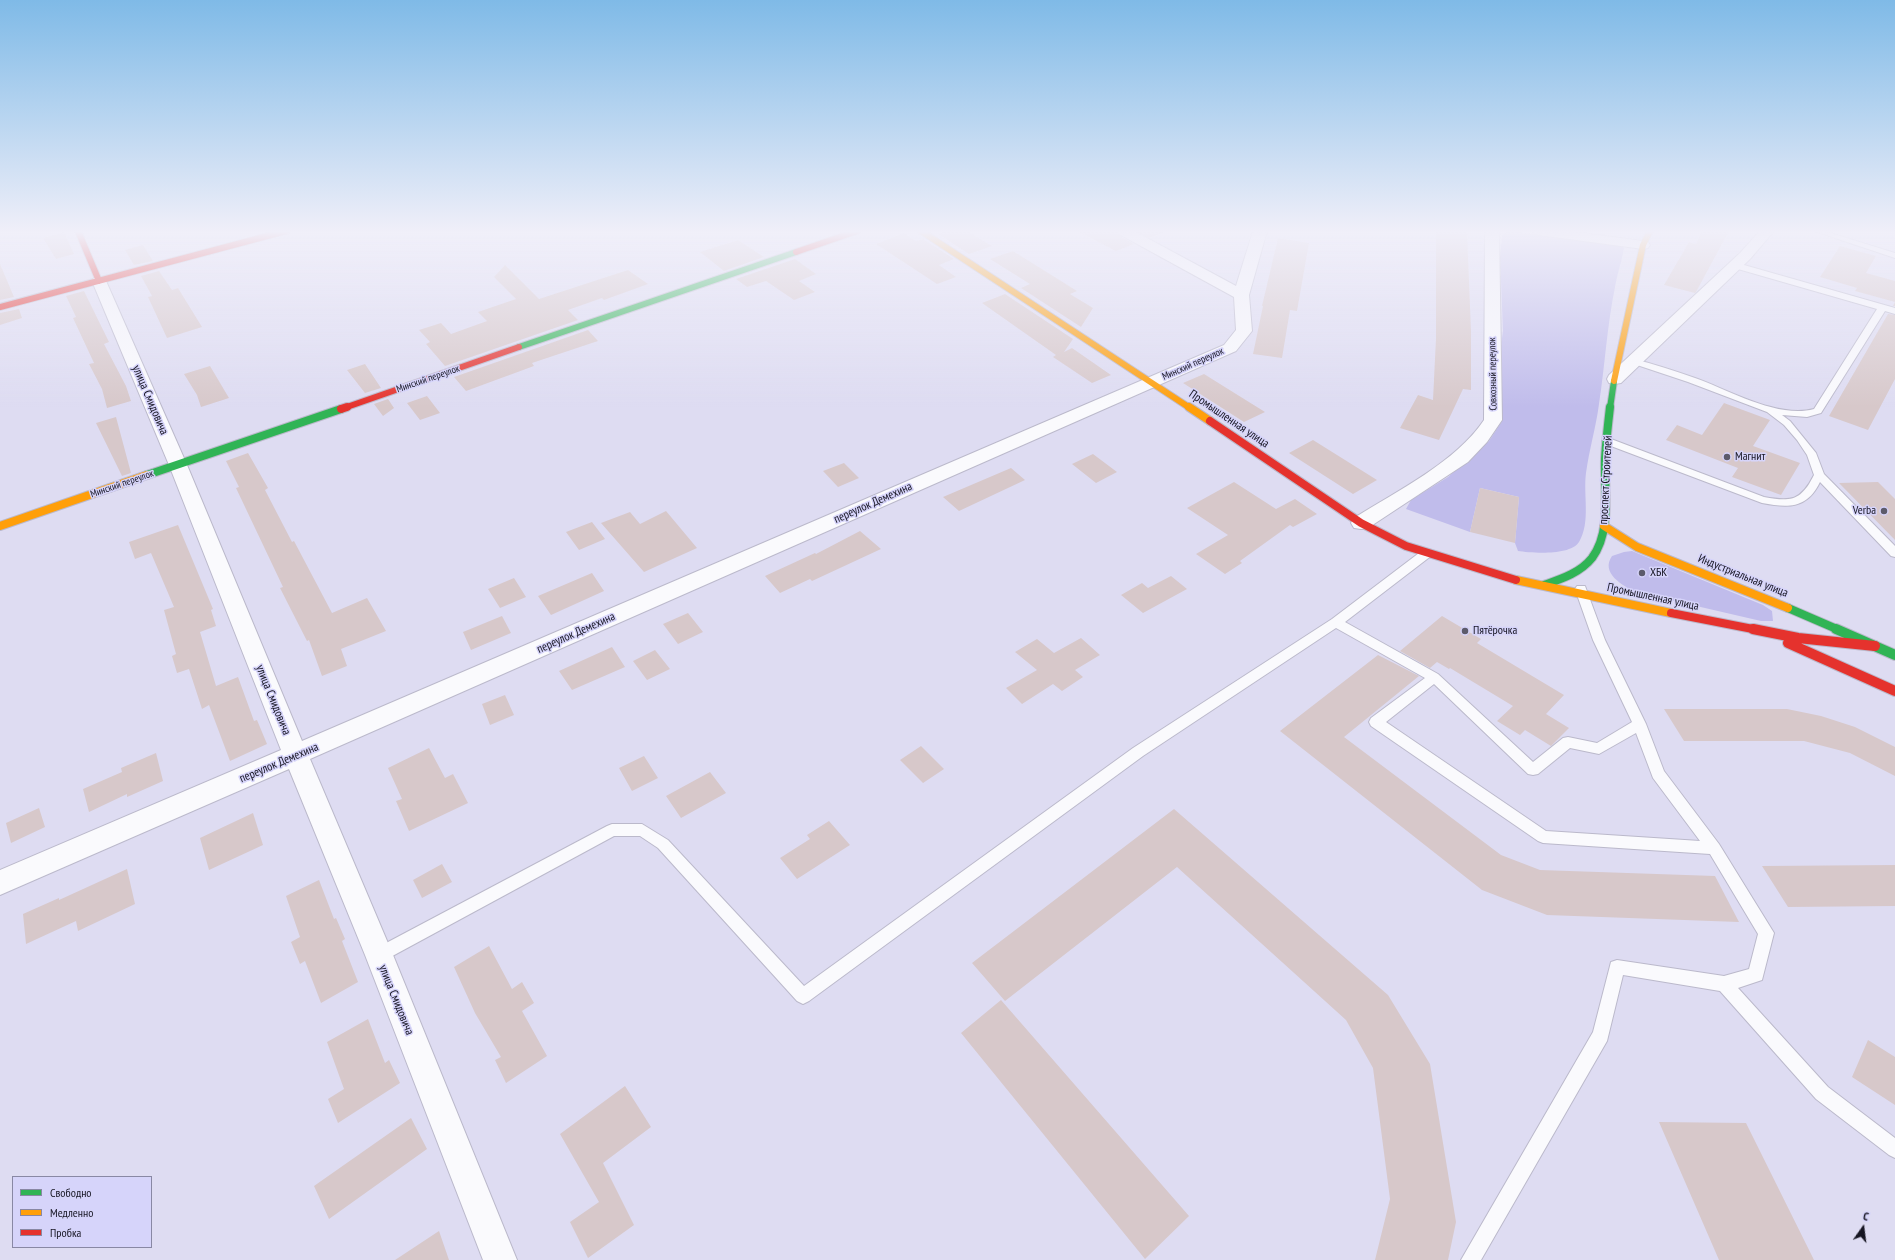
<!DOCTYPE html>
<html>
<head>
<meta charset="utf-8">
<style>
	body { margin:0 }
	#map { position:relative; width:1895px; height:1260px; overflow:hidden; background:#dedcf2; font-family:"PT Sans Narrow",sans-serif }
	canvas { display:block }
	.legend { position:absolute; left:12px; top:1176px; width:140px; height:72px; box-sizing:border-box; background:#d6d4fa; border:1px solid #8988a4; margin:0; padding:5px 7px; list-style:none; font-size:12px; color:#161522 }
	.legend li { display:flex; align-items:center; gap:8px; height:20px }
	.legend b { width:20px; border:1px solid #8988a4 }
	.north { position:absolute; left:1843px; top:1208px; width:40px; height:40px; -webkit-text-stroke:3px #d6d4fa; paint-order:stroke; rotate:14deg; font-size:11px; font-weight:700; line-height:16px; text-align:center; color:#161522 }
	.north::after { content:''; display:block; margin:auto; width:14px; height:18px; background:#161522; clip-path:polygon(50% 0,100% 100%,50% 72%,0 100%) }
</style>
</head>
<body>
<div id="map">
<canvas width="1895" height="1260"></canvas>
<ul class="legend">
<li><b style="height:5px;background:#30b455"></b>Свободно</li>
<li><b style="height:5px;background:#ff9f0a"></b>Медленно</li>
<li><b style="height:5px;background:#e5322d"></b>Пробка</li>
</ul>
<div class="north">С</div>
</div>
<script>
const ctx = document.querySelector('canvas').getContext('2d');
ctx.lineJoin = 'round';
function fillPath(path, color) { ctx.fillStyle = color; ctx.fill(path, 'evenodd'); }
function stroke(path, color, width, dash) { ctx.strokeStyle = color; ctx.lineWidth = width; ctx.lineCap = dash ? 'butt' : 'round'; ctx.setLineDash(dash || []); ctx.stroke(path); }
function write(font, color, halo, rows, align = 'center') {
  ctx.font = font + ' "PT Sans Narrow",sans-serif'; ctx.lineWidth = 3; ctx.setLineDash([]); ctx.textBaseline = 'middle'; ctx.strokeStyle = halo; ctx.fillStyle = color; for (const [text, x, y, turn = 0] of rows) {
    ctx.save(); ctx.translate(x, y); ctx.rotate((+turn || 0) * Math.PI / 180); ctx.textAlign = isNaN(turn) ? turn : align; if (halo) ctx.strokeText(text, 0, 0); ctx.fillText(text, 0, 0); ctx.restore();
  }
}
fillPath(new Path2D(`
	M1509,231L1619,245L1624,248C1622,261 1617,274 1615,287C1607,326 1605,365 1599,404C1596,427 1589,450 1586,473C1583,495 1591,522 1579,542C1570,556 1532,553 1518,551L1515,543L1519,497L1480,488L1470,532L1406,509L1411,500L1448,477L1489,441L1502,421L1498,366L1503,331L1500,257L1502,235Z
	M1632,551L1763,605L1772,611L1773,621H1761L1636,592C1623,586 1600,573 1612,556L1624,552Z`), '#c0bceb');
fillPath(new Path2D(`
	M948,231H967L992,246L969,254L938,234Z
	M1077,231H1116L1118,235L1134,244L1116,251Z
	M1136,231H1164V232L1149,238Z
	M1436,231H1467L1471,331V390L1463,389L1439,440L1400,428L1418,395L1433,400L1436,338Z
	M1702,231H1729L1696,292L1695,293L1664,285L1689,242L1696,244Z
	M64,232L74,254L56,259L43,238Z
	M904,233L916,241L923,239L954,259L939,265L956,277L937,284L876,244Z
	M1278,238L1309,243L1297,311L1290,310L1282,358L1253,354L1263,306H1262Z
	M738,240L764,257L724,271L700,252Z
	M143,245L153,261L134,265L125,250Z
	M1840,246L1876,256L1866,273L1895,281V306H1893L1895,302L1855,291L1859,285L1857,288L1820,277Z
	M1013,251L1077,291L1070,294L1093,308L1081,327L1021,288L1030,284L990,259Z
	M795,259L816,274L799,281L815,292L794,300L766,281L747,287L736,279Z
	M0,264L14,297L0,300Z
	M505,265L539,299L628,270L648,284L604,300L602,298L568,310L578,320L445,366L426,344L430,342L419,330L441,323L451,334L487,321L478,312L516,299L494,277Z
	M159,271L172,290L178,288L202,327L167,338L148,297L152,296L141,276Z
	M84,291L109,342L104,344L126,386L131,401L107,408L102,389L89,364L94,363L73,318L76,317L66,296Z
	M1005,294L1073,339L1064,352L1072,348L1111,375L1092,383L1053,357L1056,355L982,303Z
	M19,309L22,318L0,325V313Z
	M1888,314L1895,315V379L1868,430L1829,416Z
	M588,330L598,341L532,363L534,366L466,391L454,377Z
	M365,364L381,388L365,393L347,370Z
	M210,366L229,398L201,407L197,395L184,374Z
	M1204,374L1265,412L1244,422L1183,383Z
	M427,396L440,413L420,420L407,403Z
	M388,399L394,408L383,416L374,404Z
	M1724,403L1770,420L1753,446L1800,463L1781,495L1732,477L1738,468L1666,440L1677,425L1702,435Z
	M116,417L131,473L122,476L96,423Z
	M1313,440L1377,480L1353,494L1289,453Z
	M248,453L268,488L265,490L292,542L294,541L332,613L367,598L386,631L341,649L347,666L322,676L309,640L307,641L280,588L283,587L236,488L239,487L226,461Z
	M1093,454L1117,472L1096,483L1072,464Z
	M844,463L859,478L838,487L823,471Z
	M1011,468L1025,480L959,511L943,497Z
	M1234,482L1276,509L1295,499L1317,514L1293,527L1290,525L1240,561L1242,563L1225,574L1196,554L1228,535L1187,508Z
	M1878,482L1895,499V540L1839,483Z
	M1480,488L1519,497L1515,543L1470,532Z
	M666,511L697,548L644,572L601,523L630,512L640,524Z
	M592,522L605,539L579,550L566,532Z
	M178,525L213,609L211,610L216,626L200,632L216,686L238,677L254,721L257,720L267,744L230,761L209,705L202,709L189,669L177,673L172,656L176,654L164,610L174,607L151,553L135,559L129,542Z
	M860,531L881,549L812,581L810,579L780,593L765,576L815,553L816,554Z
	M592,573L604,591L551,615L538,596Z
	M1171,576L1187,589L1143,613L1121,595L1142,583L1148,588Z
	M514,578L526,597L500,608L488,589Z
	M688,613L703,632L678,644L663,624Z
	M502,616L511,633L471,650L463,632Z
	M1442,616L1481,639L1477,643L1564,695L1546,714L1569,728L1551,746L1525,730L1520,735L1497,721L1513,706L1450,668L1449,669L1437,662L1430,668L1400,651Z
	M1081,638L1100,655L1075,670L1083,677L1062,691L1053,684L1022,704L1006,688L1037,670L1015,652L1037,639L1054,653Z
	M612,647L625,667L572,690L559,671Z
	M655,650L670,669L647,680L633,661Z
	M1378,655L1419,676L1344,737L1501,855L1540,870L1715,876L1739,922L1547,915L1482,890L1280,731Z
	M505,695L514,715L490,725L482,704Z
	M1664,709H1787L1821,716L1855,727L1895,747V776L1850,753L1804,741H1684Z
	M921,746L944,769L923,783L900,760Z
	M429,748L445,778L453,774L468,803L409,831L396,801L402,799L388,768Z
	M156,753L163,781L127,797V794L89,812L83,789L122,772L121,768Z
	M644,756L658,778L632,791L619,768Z
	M710,772L726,793L681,818L666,796Z
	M39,808L45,827L11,843L6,823Z
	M1174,809L1388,995L1430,1064L1456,1222L1448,1260H1375L1390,1199L1373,1068L1346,1020L1177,867L1005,1001L972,963Z
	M253,813L263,845L209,870L200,838Z
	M829,821L850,845L797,879L780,858L810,839L807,835Z
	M442,864L452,882L422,898L413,880Z
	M1895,865V906L1788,907L1762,866Z
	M127,869L135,904L78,931L76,921L26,944L23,914L59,898V900Z
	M319,880L334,919L336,918L345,939L342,941L358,982L321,1003L305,961L300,964L291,942L300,937L286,896Z
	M489,946L512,989L522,982L534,1003L522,1011L547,1056L506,1083L495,1060L501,1057L475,1013L454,967Z
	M1001,1000L1189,1216L1145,1259L961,1033Z
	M368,1019L385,1063L389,1060L400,1083L338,1123L328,1099L344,1089L327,1042Z
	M1868,1040L1895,1057V1105L1852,1077Z
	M625,1086L651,1127L603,1163L634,1225L588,1258L570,1222L599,1202L560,1134Z
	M411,1118L427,1149L329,1219L314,1186Z
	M1659,1122L1746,1123L1814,1260H1719Z
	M439,1231L449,1260H395Z`), '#d7c8ca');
const lane = new Path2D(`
	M1814,231H1824L1895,253V258Z
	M1731,263H1737L1895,308V314L1885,311L1821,413L1807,417L1782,415L1790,421L1816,453L1824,474L1895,546V557L1891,556L1820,482C1807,509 1788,508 1762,503L1603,443L1602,441L1607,438L1611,439L1764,497C1791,502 1801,501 1814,475L1807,455L1797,440L1784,425L1767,412L1688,382L1628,362L1633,359C1654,364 1675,371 1695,378C1729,390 1778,419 1814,409L1877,309L1731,267Z
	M1427,549L1431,550L1433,553L1431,556L1345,622L1438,674L1533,762L1563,738L1568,737L1597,743L1632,722L1593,640L1575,589L1577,586H1585L1605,640L1646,724L1664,771L1719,844L1774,933L1762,980L1738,988L1828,1087L1895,1138V1158L1889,1155L1816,1099L1720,991L1623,975L1607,1041L1481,1260H1461L1593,1032L1611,962L1617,960L1724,976L1749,969L1758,934L1710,854L1543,843L1538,841L1371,726L1369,722L1371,718L1425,678L1336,628L1143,756L809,1001L803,1004L797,1001L658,848L640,836H614L385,960L379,962L373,960L371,955L373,950L607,826L612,824H642L668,840L804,986L1133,748L1332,619L1423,550ZM1434,684L1528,774L1533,775L1538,774L1570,748L1599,754L1636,733L1653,778L1700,841L1546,831L1386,722Z`);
const street = new Path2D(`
	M1117,231H1134L1236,286L1253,231H1267L1249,295L1252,331L1236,351L310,759L393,955L517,1260H483L365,955L289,769L0,895V870L281,750L169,465L92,281L94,278H104L106,281L187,465L302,741L1224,345L1236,330L1234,297L1119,234Z
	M1485,231H1499L1502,420L1487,442L1468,462L1368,528L1361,529L1354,528L1351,523L1354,518C1397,491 1456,462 1484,420Z
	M1532,231H1567L1643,241L1648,242L1650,245L1648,248L1643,249L1539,235L1534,234Z
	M1760,231H1774L1750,259L1621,383L1615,384L1609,383L1607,379L1609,375L1740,253Z`);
const fastFar2 = new Path2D(`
	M519,347L796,252
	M1610,408L1614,381`);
const fastFar1 = new Path2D(`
	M147,475L341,409
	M1544,585C1561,579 1580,573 1592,558C1612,531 1604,491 1605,459C1606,442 1608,424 1610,407
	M1788,608L1839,630`);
const fast = new Path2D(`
	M1836,629L1895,655`);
const slowFar1 = new Path2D(`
	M921,231L1190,408
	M1614,381L1643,245L1650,231`);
const slow = new Path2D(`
	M1189,407L1210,421
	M0,526L147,475
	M1604,526L1637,547L1788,608
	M1516,580L1671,613`);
const jamFar2 = new Path2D(`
	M78,231L99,281
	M796,252L857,231
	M0,307L286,231
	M344,408L519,347`);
const jamFar1 = new Path2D(`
	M341,409L347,407
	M1210,421L1361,523L1406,546L1516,580
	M1671,613L1758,630`);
const jam = new Path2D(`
	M1753,629L1798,638L1875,646
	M1788,643L1895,691`);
stroke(lane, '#bbb9cb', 2);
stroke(street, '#bbb9cb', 2);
stroke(fastFar2, '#bbb9cb', 8);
stroke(fastFar1, '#bbb9cb', 10);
stroke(fast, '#bbb9cb', 12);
stroke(slowFar1, '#bbb9cb', 8);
stroke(slow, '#bbb9cb', 10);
stroke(jamFar2, '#bbb9cb', 8);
stroke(jamFar1, '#bbb9cb', 10);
stroke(jam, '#bbb9cb', 12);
fillPath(lane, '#fafafd');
fillPath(street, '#fafafd');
stroke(fastFar2, '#30b455', 6);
stroke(fastFar1, '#30b455', 8);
stroke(fast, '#30b455', 10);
stroke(slowFar1, '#ff9f0a', 6);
stroke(slow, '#ff9f0a', 8);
stroke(jamFar2, '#e5322d', 6);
stroke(jamFar1, '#e5322d', 8);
stroke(jam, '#e5322d', 10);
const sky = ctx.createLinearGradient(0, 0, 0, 407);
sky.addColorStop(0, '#7fbae7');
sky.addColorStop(0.57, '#f0eff9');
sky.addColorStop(1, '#f0eff900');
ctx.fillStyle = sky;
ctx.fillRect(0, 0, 1895, 407);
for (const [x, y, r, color] of [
	[1727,457,4,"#5c5b6b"],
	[1884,511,4,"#5c5b6b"],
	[1642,573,4,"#5c5b6b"],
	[1465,631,4,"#5c5b6b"]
]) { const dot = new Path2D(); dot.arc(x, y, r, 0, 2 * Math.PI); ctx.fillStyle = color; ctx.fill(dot); stroke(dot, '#d6d4fa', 1.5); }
write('10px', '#161522', '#d6d4fa', [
	["Минский переулок",1193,364,-24],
	["Совхозный переулок",1493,374,-91],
	["Минский переулок",428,379,-19],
	["Минский переулок",122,484,-19]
]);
write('12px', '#161522', '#d6d4fa', [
	["улица Смидовича",150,400,67],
	["Промышленная улица",1229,419,34],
	["проспект Строителей",1606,480,-87],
	["переулок Демехина",873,503,-24],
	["Индустриальная улица",1743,576,22],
	["Промышленная улица",1653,597,12],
	["переулок Демехина",576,633,-24],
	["улица Смидовича",273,700,68],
	["переулок Демехина",279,763,-23],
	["улица Смидовича",396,1000,68]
]);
write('12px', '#161522', '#d6d4fa', [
	["Магнит",1735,457],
	["Verba",1876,511,"right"],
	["ХБК",1650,573],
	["Пятёрочка",1473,631]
], 'left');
</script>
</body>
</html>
